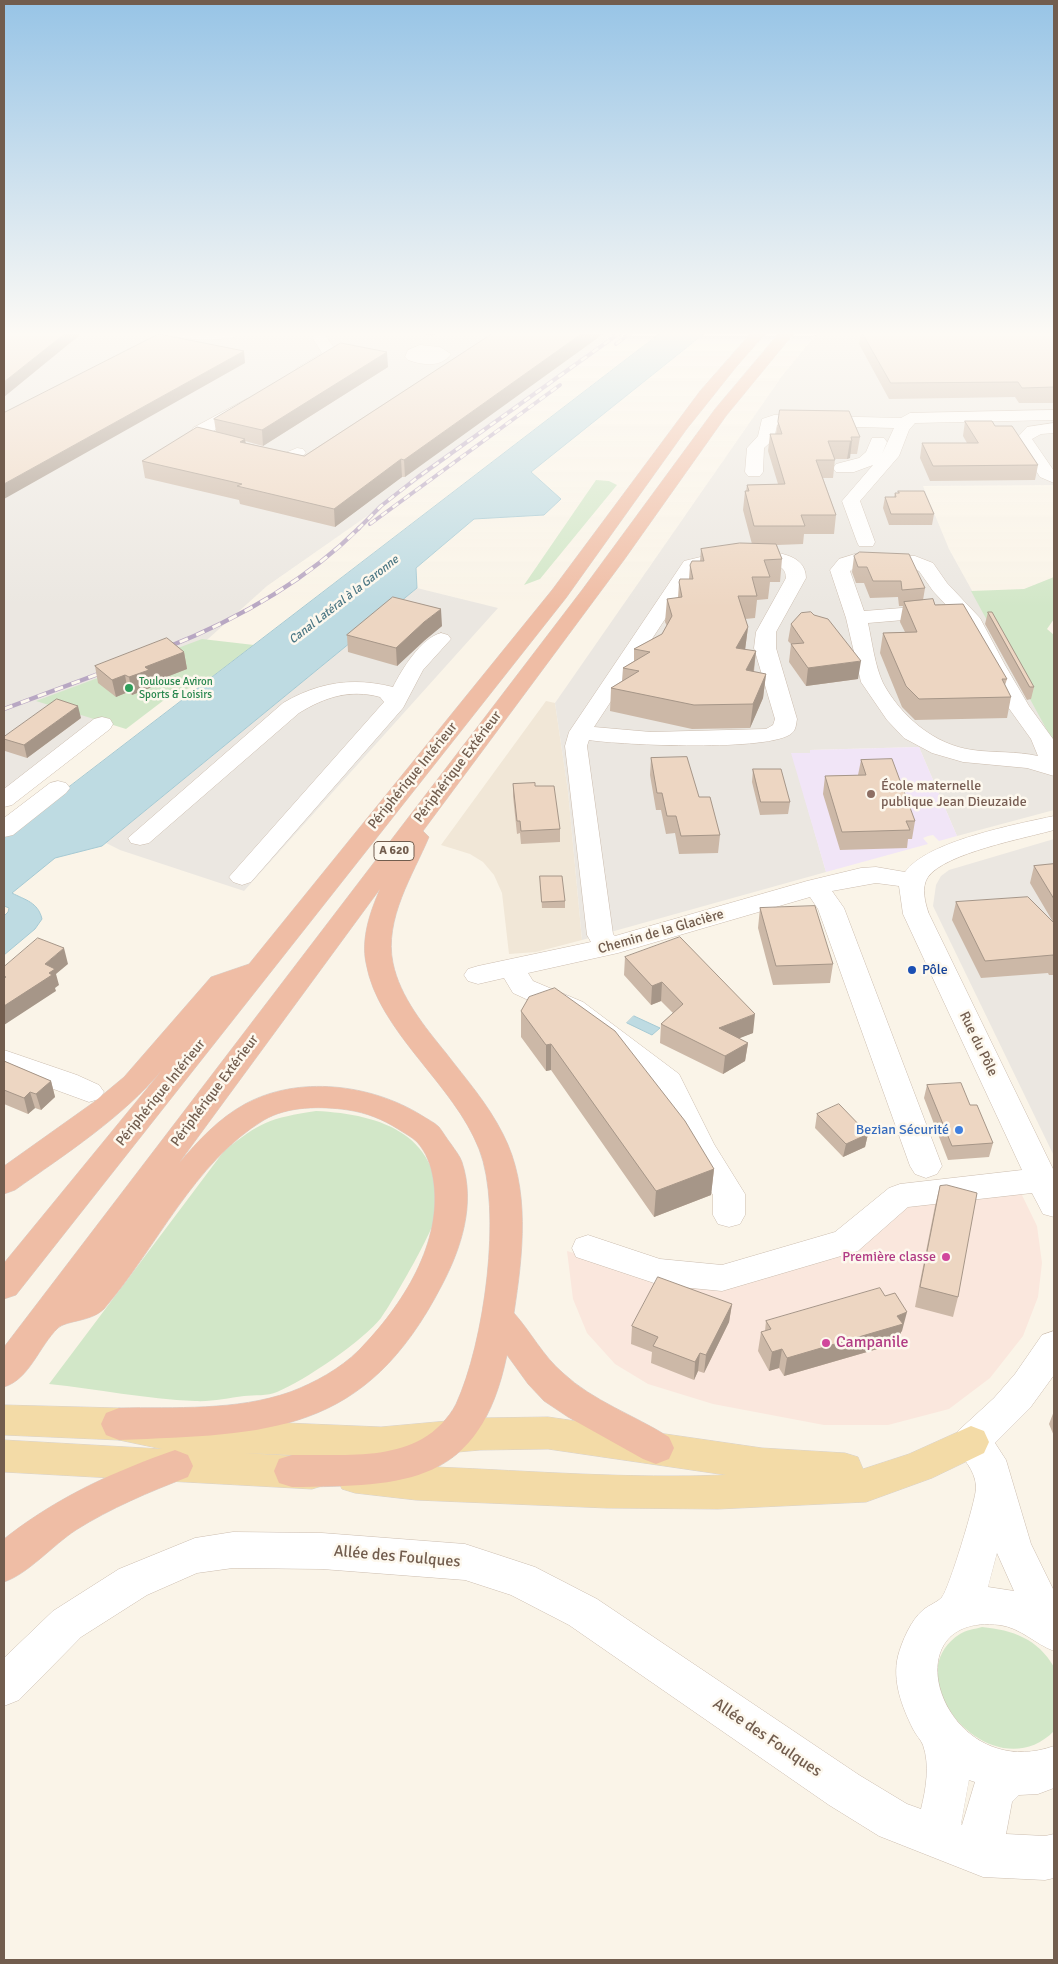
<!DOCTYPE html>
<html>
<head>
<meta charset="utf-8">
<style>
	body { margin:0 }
	#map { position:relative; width:1058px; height:1964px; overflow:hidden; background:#faf4e8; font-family:Signika,sans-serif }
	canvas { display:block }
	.frame { position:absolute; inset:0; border:5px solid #725d4e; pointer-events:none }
</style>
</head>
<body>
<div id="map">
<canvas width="1058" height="1964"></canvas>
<div class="frame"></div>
</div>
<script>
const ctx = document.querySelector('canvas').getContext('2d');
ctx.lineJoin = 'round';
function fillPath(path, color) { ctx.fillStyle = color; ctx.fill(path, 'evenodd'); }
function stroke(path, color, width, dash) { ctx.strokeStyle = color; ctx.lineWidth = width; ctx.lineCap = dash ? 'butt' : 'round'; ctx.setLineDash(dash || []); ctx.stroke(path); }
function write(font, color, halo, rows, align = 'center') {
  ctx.font = font + ' Signika,sans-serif'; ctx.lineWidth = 5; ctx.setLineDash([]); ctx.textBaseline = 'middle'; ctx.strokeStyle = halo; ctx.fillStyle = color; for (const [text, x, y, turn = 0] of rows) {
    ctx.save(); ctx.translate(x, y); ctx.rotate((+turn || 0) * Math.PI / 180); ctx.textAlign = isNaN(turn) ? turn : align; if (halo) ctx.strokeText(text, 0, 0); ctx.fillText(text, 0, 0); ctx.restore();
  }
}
fillPath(new Path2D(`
	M546,701L555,703L568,791L582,940L536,952L509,954L502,893L494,875L483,862L470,854L441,845Z`), '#f1e7d7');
fillPath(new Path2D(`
	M1020,1191L1037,1226L1042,1263L1038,1297L1023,1336L990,1378L949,1409L888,1425H824L713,1404L648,1384L615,1364L587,1333L573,1299L567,1251L686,1286L733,1284L904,1202Z`), '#fae7dd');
fillPath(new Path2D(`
	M4,332H616L423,477L267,586L150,691L4,807Z
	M818,332H1054V485L923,486L949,549L1054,739V810L957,836L919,747L810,750V753H792L826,872L582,940L568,791L555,703L782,376Z
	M417,588L498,608L244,891L120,850L106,843Z
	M1054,839V1156L933,906L936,885L941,876L949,870Z`), '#ebe7e1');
fillPath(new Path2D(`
	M919,747L957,836L939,841L933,835L928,836L923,838L928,844L826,872L791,753H810V750Z`), '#f1e5f7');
fillPath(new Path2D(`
	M596,480L609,481L617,485L540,579L524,585Z
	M1054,577V619L1047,629L1054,635V743L971,591L1024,589Z
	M202,639L254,645L208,680L168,697L126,729L36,701Z
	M316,1111C382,1114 445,1136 436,1215C434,1230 392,1303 381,1318C364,1340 304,1381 277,1392C268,1396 254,1395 244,1396C228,1398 211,1402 195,1401C146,1399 97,1389 49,1384L224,1151C260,1122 270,1118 316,1111Z
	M982,1627C1013,1630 1038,1639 1054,1667V1731C993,1793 892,1677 960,1634C966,1630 975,1629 982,1627Z`), '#d2e7c8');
const water = new Path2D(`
	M662,332H706L531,472L561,499L544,515L474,519L416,568L417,588L102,846L55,858L12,893C25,900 38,902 42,919L35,929L4,955V916L8,912L9,908L4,906V837Z
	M634,1016L660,1028L652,1035L627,1023Z`);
fillPath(water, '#bedbe2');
stroke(water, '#a5c9d3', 1);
const minor = new Path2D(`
	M169,332H244C237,342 176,342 169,332Z
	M319,333L324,334L339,354L309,374H297L295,371L297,368L322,353L312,337Z
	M420,345L440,347L451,354C441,368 422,365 408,360L405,357L408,350Z
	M247,399L253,401L255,404L253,407L208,434L285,453L297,448L303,449L306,453L294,463L288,464L194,441L191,432L193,428Z
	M1054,410V420L915,423L909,430L899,456L860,501L875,542L873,546H859L857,542L842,501L873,465L854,472H836L833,468L836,464L859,458L866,452L872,438H884L887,442L882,454L894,428L777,425L774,439L764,448L763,472L760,476H748L745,472L747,448L758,436L762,419L774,415L901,418L910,413Z
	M1054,423V433L1041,434L1032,439L1054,471V483L1040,477L1016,439L1027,427Z
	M741,551C762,551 806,549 806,578L776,632V648L797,719C796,724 796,730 792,733C772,752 621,745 589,740L587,746L613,934L615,936L807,881L861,868L876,867L905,872C927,841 1017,824 1054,816V830C1026,838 945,853 928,877C921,887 925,903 929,914L1054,1171V1217L1043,1214L1032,1193L908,1207L858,1251L722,1291L660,1285L576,1257L572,1248L576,1239L588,1235L660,1259L722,1265L835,1232L889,1188L900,1184L1022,1170L903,914L899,886L876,883L832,891L844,908L942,1166L937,1174L926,1178L915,1174L910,1166L818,909L810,897L618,953L528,973L533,981L583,1002L679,1074L714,1144L745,1194V1215L740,1224L729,1227L718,1224L713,1215V1195L685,1148L657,1087L563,1016L513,993L504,978L478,984L468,981L464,975L468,969L478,966L591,942L587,935L565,746L569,732L684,561L713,554ZM755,563C768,564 786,562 786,578L756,632L754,648L775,719L773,725L766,729L651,732L594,727L698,569L726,564Z
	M855,554L915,556L933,563L947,583L980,618L1005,665L1029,706L1053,739L1054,776L1027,768L963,762L932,753L904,738L887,720L861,682L846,618L830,570L839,559ZM857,566L912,568L919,571L933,591L961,621L983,665L1008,707L1031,739L1038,756C1016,751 994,753 973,750C934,745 901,716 883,683C875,666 872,642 868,623L939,617L946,615L949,611L946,607L939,605L864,611L850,571Z
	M441,633L448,635L451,639L423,670L403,708L251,882L242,885L233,882L229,877L384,702L380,697C350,689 325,697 299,713L149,843L140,845L131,843L128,838L283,703C319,682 353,677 393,687C402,669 421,638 441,633Z
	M102,717L110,719L113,724L110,729L12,805L4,807V789L94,719Z
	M58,781L66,783L70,788L66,793L13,835L4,837V818L50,783Z
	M4,1050L77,1075L99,1085L104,1092L99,1099L89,1102L4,1071Z
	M1054,1331V1375L1030,1408L995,1443L1006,1460L1031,1544L1054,1591V1651C1035,1644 1021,1628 1000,1625C886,1611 942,1786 1054,1746V1788L1038,1794L1019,1795L1012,1802L1006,1834L1045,1836L1054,1834V1878L1045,1880L983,1877L879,1836L829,1805L569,1625L511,1595L465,1580L322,1569L233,1568L197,1573L147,1595L81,1637L19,1700L4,1706V1658L53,1611L119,1569L195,1538L233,1532L322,1533L465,1544L535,1567L597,1599L859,1775L907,1804L921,1809C926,1789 930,1765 923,1745C921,1740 916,1735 913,1729C902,1707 892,1681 898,1656C902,1641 911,1620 923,1610C929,1605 938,1602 942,1597C949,1589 976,1500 976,1488C976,1469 961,1458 953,1442L958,1431L994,1398L1015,1374L1042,1335ZM997,1553L1014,1591L988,1587ZM969,1780L975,1782L962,1825L961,1824Z`);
const major = new Path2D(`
	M4,1405L119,1408L168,1418L381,1427L480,1418L548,1417L762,1448L845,1453L858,1457L863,1469L909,1454L971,1426L984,1431L989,1442L984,1453L932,1478L866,1502L718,1509L607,1508L416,1500L355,1493L342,1489L336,1477L342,1465C368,1456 408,1466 436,1467C532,1471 630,1479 726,1475L548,1449L480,1450L381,1459L243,1453L312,1457L325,1461L331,1473L325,1485L312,1489L4,1472V1440L162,1449L119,1440L4,1435Z`);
const highway = new Path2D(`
	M752,332H767L737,366L686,430L566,598L16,1295L4,1299V1263L163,1069C122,1118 67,1153 15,1190L4,1194V1166L94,1102L124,1077L211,977L249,964L552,590L700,391Z
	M780,332H795L726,416L624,560L423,831L429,837C413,875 384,919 393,963C400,997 425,1027 446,1053C466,1079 488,1104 503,1134C531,1188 523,1254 514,1313C531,1332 543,1356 563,1373C593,1401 634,1415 669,1437L674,1448L669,1459L656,1464L643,1459L568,1417L544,1401L528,1384L507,1355C480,1485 407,1486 292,1487L279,1483L274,1471L279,1459L292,1455C333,1454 385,1460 422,1439C436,1431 449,1418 456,1404C484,1344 503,1210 479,1149C454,1084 378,1032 366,963C361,938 370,912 380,889L179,1163C198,1141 219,1118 245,1104C298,1075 371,1084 421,1115C427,1119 434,1122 439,1127C443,1132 447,1139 451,1144C455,1150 460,1156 462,1162C476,1204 461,1249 442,1285C365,1435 270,1434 119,1440L106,1435L101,1424L106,1413L119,1408C175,1407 236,1411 290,1392C314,1383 340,1369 359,1350C402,1306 444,1242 433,1178C431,1165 426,1152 417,1142C412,1137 404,1133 398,1129C382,1119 367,1113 348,1110C321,1106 288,1106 264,1120C194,1162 156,1249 104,1309C91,1322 67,1320 58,1328C39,1346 30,1379 4,1387V1347L582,590L715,409Z
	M175,1450L188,1455L193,1466L188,1477C149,1492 111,1508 76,1530C53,1545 28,1574 4,1582V1539L9,1535C60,1496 115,1471 175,1450Z`);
stroke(minor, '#ccbdaf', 1);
stroke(major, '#d8d2cd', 1);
stroke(highway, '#d8d2cd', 1);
fillPath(minor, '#fff');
fillPath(major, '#f3dba7');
fillPath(highway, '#efbda5');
const railFar1 = new Path2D(`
	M616,344L632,332
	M370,524L560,385
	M358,529L381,506L418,477L621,332`);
const rail = new Path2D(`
	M163,649C234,621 305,582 359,528
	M4,709L109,670`);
stroke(railFar1, '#b8a7c3', 4);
stroke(rail, '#b8a7c3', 4.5);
stroke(railFar1, '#fdf8ee', 2.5, [7]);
stroke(rail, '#fdf8ee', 3, [9]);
fillPath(new Path2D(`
	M410,332H439L432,336Z
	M495,332L405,477H402L335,527L240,504L239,500L145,478L142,461L216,432L214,419L388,367L263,446L245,441L246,443L304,456Z
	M861,332H1054V403H1019L1015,397L889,399L859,344Z
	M965,421L995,426L1038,465L1035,480L930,481L920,458L922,443H967L963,436Z
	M778,422L860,437L857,454H850V458L847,459H835L833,478H823L836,515L834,534H804L803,544L777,545L782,559L780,582H770L768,599L757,600L755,618L745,619L748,627L745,650L756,651L754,672L766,674L763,698L750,728L692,729L610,711L611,688L622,681L623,668L634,661V649L662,634L667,626L665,622L667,599L678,598L679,582L689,579L690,565L700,561L701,549L752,544L743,510L745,491H746L747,485L778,484L768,451L770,434H776Z
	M898,491L934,514L932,525H889L883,508L885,497H894L895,493H898Z
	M854,556L925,588L923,600L935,605L1007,679L1005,685L1011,697L1007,718L915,720L902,707L880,653L883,633L905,632L900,622L903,606H899L898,597L870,598L864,583H856L852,572Z
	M988,612L1034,687L1031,699L1027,700L985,624Z
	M791,624L858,679L806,686L789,662L791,644L788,641Z
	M442,626L425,640L397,666L348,652L347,635Z
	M184,652L187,669L151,683L152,687L132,695L128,692L116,697L98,683L95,666Z
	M81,718L27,758L5,751L4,746V737Z
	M651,758L699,797L720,835L718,853L679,854L675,833L666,834L661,810H656L650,775Z
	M861,760L915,821L912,839H908L907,848L840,850L823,794L825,776L858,775Z
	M753,769L790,802L788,814L760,815L752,782Z
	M513,784L535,786L560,829V842L521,844L520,833L517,834L513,796Z
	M1054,864V975H1049L1048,973L981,978L952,920L956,902L1053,922L1030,883L1034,866Z
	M540,876L565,901V908H542Z
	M760,908L833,964L830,983L773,985L758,928Z
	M625,957L753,1033L739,1038L748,1043L745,1061L723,1074L660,1043L661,1024L673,1013L661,1001L651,1005L624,975Z
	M521,1011L714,1169L711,1195L654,1217L551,1070L546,1071L521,1037Z
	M4,1061L51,1081L55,1097L41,1110L35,1108L28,1114L4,1104Z
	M927,1085L970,1105L993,1143L989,1157L948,1160L924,1098Z
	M817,1114L868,1134L865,1147L843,1157L815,1128Z
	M940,1186L958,1297L953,1317L915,1307L935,1206Z
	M732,1304L729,1322L704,1373L698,1371L694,1380L651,1363L652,1352L631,1344L632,1326Z
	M766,1321L902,1331L901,1332L898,1343L784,1376L779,1368L769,1371L758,1351L761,1332L765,1331Z
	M1054,1411V1436L1049,1424Z`), '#ccb8a7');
fillPath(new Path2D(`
	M67,332H81V334L4,397V382Z
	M432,332H439L432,336Z
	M584,332H606L405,477L404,460Z
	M244,351L245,363L4,499V484Z
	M387,352L388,367L263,446L262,430Z
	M245,439L247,456L240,442Z
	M850,441H852L850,458L847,459Z
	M401,459L402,477L335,527L334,509Z
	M441,609L442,626L425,640L397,666L396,648L424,622Z
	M748,627L745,650L736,648Z
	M756,651L753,675L746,670Z
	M184,652L187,669L151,683L152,687L132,695L129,677L145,667Z
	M861,661L858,679L806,686L808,668Z
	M766,674L763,698L750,728L753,704Z
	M125,675L128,692L116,697L112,680Z
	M78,706L81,718L27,758L24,745Z
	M64,948L68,964L56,974L59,985L55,988L56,991L4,1025V1006L45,964Z
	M662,982L661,1001L651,1005L652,986Z
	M755,1014L753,1033L717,1047L719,1028Z
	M748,1043L745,1061L723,1074L725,1056Z
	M551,1044V1070L546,1071V1045Z
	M51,1081L55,1097L41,1110L36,1094Z
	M30,1092L35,1108L28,1114L24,1098Z
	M868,1134L865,1147L843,1157L846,1144Z
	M714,1169L711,1195L654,1217L656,1191Z
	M732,1304L729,1322L704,1373L706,1355Z
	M907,1312L902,1331L901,1332L898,1343L784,1376L787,1358Z
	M782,1349L779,1368L769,1371L772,1352Z
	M700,1353L698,1371L694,1380L695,1362Z`), '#a69688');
const building = new Path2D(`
	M4,332H67L4,382Z
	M495,332H584L404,460L401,459L334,509L237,486L242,484L142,461L197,427L245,439L240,442L304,456Z
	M862,332H1054V387L1022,388L1018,382L891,383Z
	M159,334L244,351L4,484V413Z
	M341,343L387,352L262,430L214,419Z
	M780,410L849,411L860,437H851L852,441H828L835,460H816L836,515H801L805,526H754L745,491H749L747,485L785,484L770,434H782L778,422Z
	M965,421H992L995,426H1012L1038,465L933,466L922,443H978Z
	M898,491H924L934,514H891L885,497H896L895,493H899Z
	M740,543L776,544L782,559L764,560L770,577H752L757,596H738L748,627L736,648L756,651L746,670L766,674L753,704L694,705L611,688L639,671L623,668L650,652L634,649L662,634L672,616L667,599L682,597L679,582L680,579H693L690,565L692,561H704L701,549Z
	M860,552L909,554L925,588L902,590L901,581H873L867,567H858L854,556Z
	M393,597L441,609L424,622L396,648L347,635Z
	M933,599L935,605L963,604L1007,679H1002L1011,697L919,699L906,686L883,633L917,632L904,602Z
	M811,612L814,615L828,619L861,661L808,668L791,644L804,643L791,624L801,613Z
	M988,612H992L1034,687H1030Z
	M167,638L184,652L145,667L149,670L129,677L125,675L112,680L95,666Z
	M57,699L78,706L24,745L4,739V737Z
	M687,757L699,797H710L720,835L681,836L676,816H667L662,793H657L651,758Z
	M892,759L915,821H906L910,830L842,832L825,776L866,775L861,760Z
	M753,769H781L790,802H761Z
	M535,783V786H554L560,829L521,831L520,821H517L513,784Z
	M1054,864V899L1034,866Z
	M540,876H562L565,901L542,902Z
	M1028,897L1054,923V957L1053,955L985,961L956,902Z
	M815,906L833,964L776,966L760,908Z
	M680,937L755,1014L719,1028L748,1043L725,1056L661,1024L683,1004L662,982L652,986L625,957Z
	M38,938L64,948L45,964L55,969L49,973L52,975L4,1006V978L6,977L4,976V967Z
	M555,988L615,1031L685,1121L714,1169L656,1191L551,1044L546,1045L521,1011L529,997Z
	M4,1061L51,1081L36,1094L30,1092L24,1098L4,1090Z
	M961,1083L970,1105H977L993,1143L952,1146L927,1085Z
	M839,1104L868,1134L846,1144L817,1114Z
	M947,1185L977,1193L958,1297L920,1287L940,1186Z
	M658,1277L732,1304L706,1355L700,1353L695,1362L653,1346L658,1337L632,1326Z
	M880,1288L885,1296L895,1293L907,1312L897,1316L903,1324L787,1358L782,1349L772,1352L761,1332L771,1329L766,1321Z`);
fillPath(building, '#edd6c2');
stroke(building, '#a69688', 1);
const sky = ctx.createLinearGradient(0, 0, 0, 607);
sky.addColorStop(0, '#97c4e6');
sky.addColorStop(0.55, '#fdfaf5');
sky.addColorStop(1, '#fdfaf500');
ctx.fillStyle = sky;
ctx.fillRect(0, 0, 1058, 607);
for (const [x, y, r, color] of [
	[129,688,5,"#2e9e5b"],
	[871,794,5,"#8d6e63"],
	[912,970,5,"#1a4fb4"],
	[959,1130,5,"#3f7fe0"],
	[946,1257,5,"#d1479c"],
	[826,1343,5,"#d1479c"]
]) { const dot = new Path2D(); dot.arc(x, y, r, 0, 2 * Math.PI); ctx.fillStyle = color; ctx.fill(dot); stroke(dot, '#fdf8ee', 2); }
write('11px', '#27864d', '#fdf8ee', [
	["Toulouse Aviron",139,682],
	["Sports & Loisirs",139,695]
], 'left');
write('italic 12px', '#4a7683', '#fdf8ee', [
	["Canal Latéral à la Garonne",344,600,-38]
]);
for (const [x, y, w] of [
	[394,851,40]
]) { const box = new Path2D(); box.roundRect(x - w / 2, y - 9.5, w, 19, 4); ctx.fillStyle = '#fdf8ee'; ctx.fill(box); stroke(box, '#725d4e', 1); }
write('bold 12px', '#725d4e', null, [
	["A 620",394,851]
]);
write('14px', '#725d4e', '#fdf8ee', [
	["Périphérique Extérieur",458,767,-53],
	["Périphérique Intérieur",413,776,-51],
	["Chemin de la Glacière",661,932,-16],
	["Rue du Pôle",978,1044,64],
	["Périphérique Extérieur",215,1091,-53],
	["Périphérique Intérieur",161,1093,-51]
]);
write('14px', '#785e54', '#fdf8ee', [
	["École maternelle",881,786],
	["publique Jean Dieuzaide",881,802]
], 'left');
write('14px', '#164399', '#fdf8ee', [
	["Pôle",922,970]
], 'left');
write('14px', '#366cbe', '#fdf8ee', [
	["Bezian Sécurité",949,1130]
], 'right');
write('14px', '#b23c85', '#fdf8ee', [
	["Première classe",936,1257]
], 'right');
write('16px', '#b23c85', '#fdf8ee', [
	["Campanile",836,1343]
], 'left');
write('16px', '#725d4e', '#fdf8ee', [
	["Allée des Foulques",397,1557,5],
	["Allée des Foulques",767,1738,34]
]);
</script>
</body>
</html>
